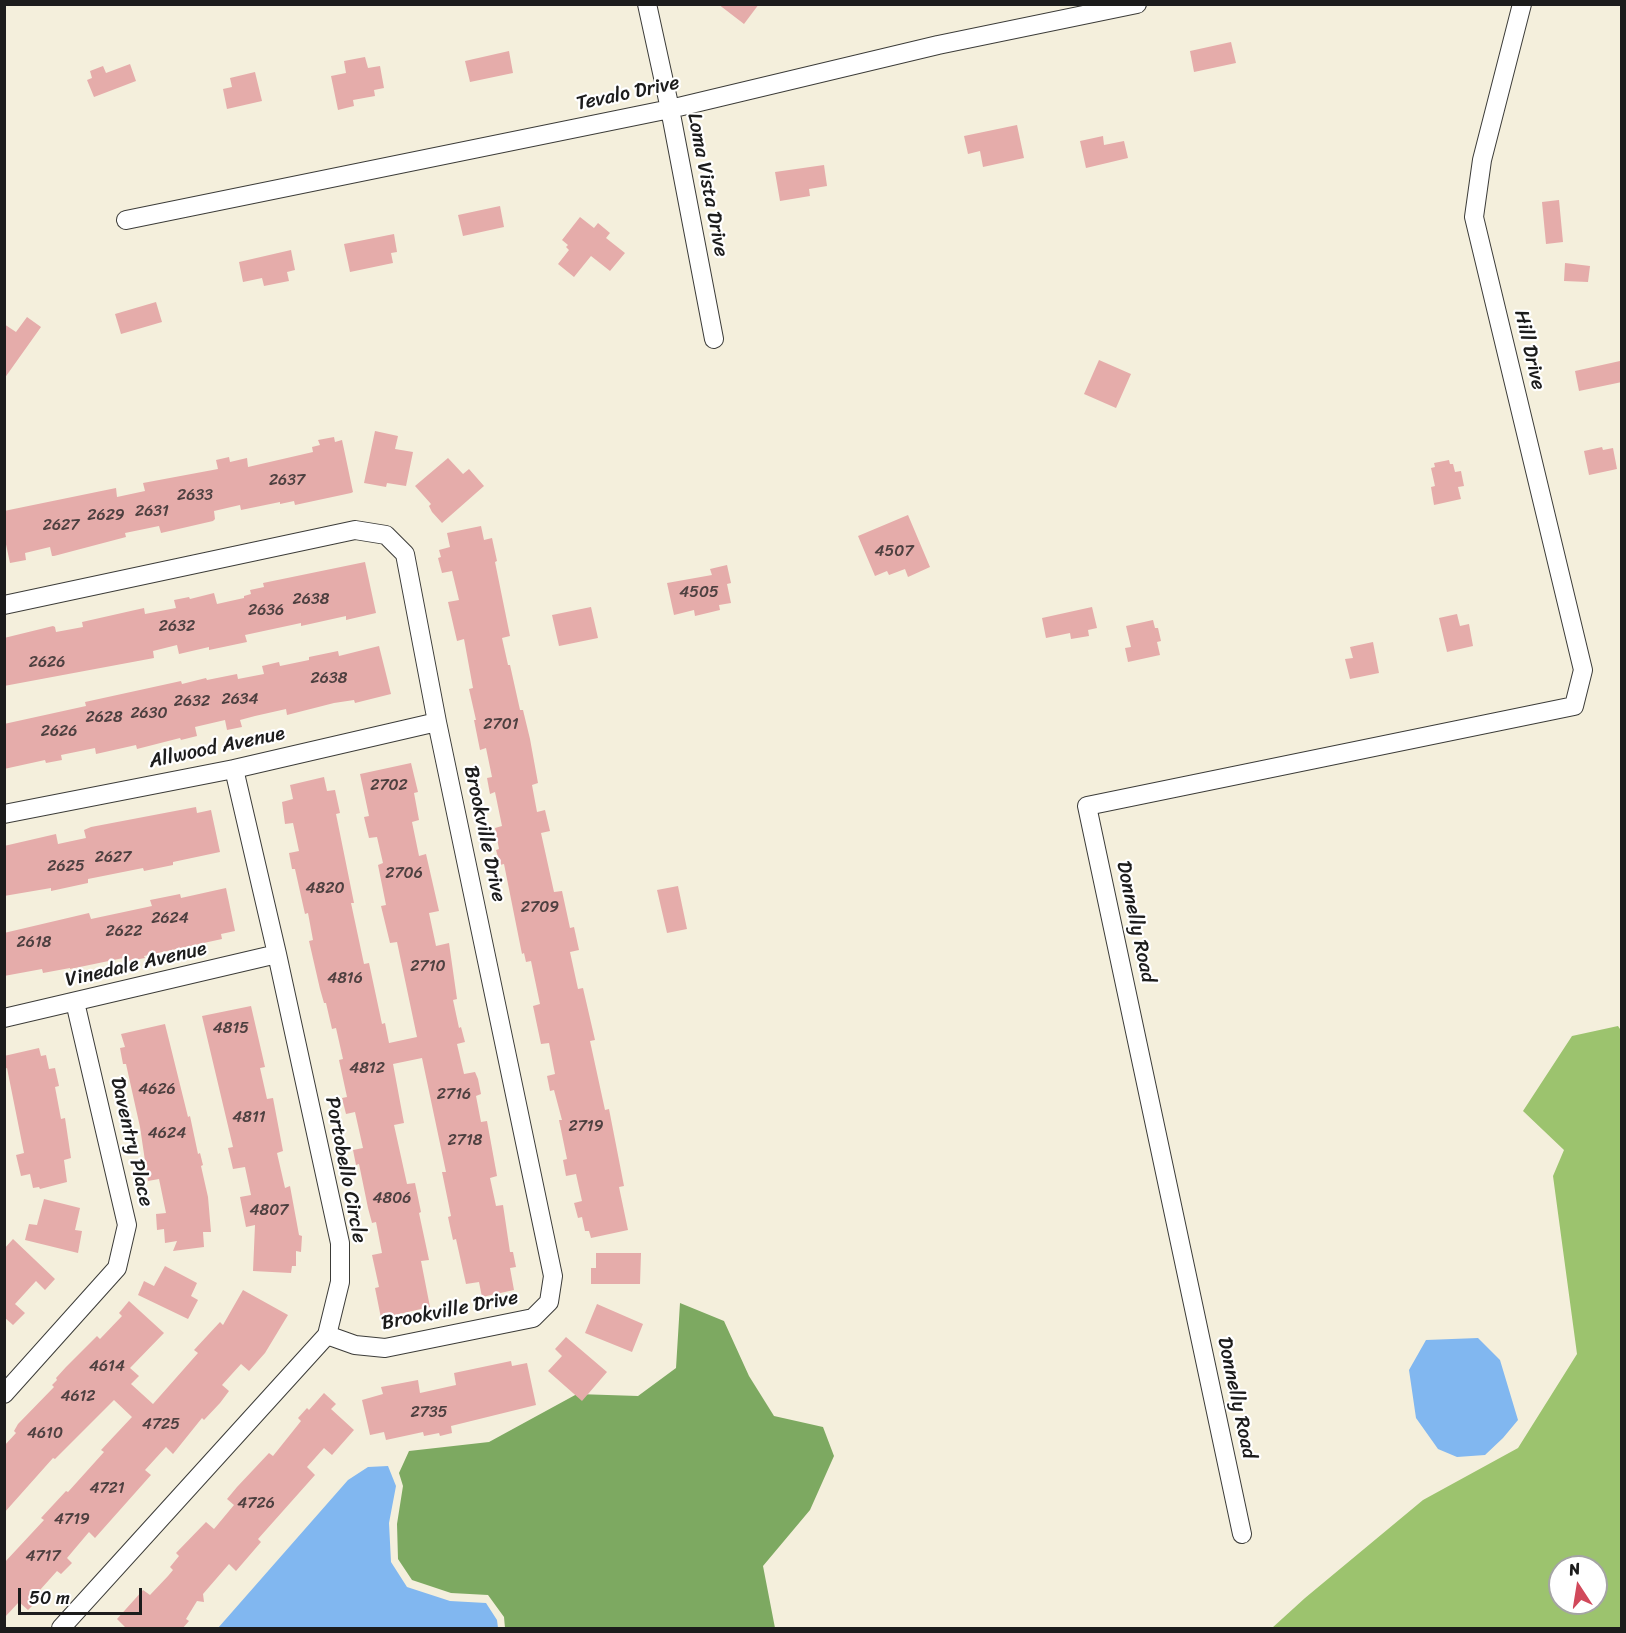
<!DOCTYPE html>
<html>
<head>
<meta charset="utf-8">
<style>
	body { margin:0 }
	#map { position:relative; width:1626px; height:1633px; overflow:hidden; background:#f4efdc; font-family:Sriracha,sans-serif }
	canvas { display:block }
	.frame { position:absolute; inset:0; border:6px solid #1c1c1c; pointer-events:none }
	.north { position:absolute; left:1548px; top:1555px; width:60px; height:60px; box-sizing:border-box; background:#fff; border:2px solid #a4a4a4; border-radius:50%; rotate:348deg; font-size:16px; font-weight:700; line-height:24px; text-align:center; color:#1c1c1c }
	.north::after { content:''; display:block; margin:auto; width:21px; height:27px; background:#d1495b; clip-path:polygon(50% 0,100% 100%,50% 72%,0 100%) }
	.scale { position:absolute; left:18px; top:1588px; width:124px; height:27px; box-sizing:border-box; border:3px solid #1c1c1c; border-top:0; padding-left:8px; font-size:18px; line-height:21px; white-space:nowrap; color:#1c1c1c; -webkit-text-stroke:4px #fff; paint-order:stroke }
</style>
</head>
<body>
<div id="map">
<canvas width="1626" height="1633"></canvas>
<div class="frame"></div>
<div class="north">N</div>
<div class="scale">50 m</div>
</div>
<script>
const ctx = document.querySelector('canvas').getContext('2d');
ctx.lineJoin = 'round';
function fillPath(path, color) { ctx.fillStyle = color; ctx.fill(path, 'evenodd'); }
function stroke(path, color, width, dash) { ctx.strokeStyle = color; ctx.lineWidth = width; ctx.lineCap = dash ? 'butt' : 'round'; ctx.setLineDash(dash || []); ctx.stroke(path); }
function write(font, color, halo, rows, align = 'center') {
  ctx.font = font + ' Sriracha,sans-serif'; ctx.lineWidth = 4.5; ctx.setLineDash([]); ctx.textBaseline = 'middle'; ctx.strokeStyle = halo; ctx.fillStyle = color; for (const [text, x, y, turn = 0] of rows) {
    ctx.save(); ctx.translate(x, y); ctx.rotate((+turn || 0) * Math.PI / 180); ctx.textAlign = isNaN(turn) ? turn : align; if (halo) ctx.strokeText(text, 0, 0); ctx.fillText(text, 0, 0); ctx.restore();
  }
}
fillPath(new Path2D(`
	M1618,1026L1622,1032L1621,1628H1272L1305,1598L1423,1500L1518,1448L1577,1354L1553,1176L1564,1150L1523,1111L1572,1036ZM1560,1567H1596V1603H1560Z`), '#9cc36e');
fillPath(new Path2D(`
	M680,1303L724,1321L749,1376L774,1416L823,1427L834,1456L810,1510L763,1566L775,1628H505L504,1617L488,1595L451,1593L412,1580L398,1559L397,1524L403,1486L399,1473L409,1451L489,1442L577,1394L638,1396L676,1368Z`), '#7da961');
fillPath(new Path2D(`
	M1478,1338L1500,1360L1518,1420L1503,1438L1485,1455L1457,1457L1438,1449L1416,1418L1409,1370L1426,1340Z
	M388,1466L396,1486L389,1523L391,1562L407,1587L450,1601L486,1603L497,1620L498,1628H218L348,1480L368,1467Z`), '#81b7f0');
fillPath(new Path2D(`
	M718,4H759L744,24Z
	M1231,42L1236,63L1194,72L1190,51Z
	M509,51L513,73L470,82L465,61Z
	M365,57L368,68L380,66L384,88L374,90L375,96L353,100L354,106L338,110L331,76L346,73L344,61Z
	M130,64L136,81L94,97L87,80L92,78L90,71L103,66L106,73Z
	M255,72L262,101L227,109L223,89L232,87L230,78Z
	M1017,125L1024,158L983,167L980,151L968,154L964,136Z
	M1103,136L1104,145L1124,141L1128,158L1086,168L1080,141Z
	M824,165L827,186L809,189L810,196L780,201L775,172Z
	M1559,200L1563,242L1546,244L1542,202Z
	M500,206L504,227L463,236L458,215Z
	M580,217L594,228L598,223L610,233L606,238L625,253L610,271L591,256L574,277L558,264L569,250L566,247L568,245L562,240Z
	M394,234L397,252L391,253L393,263L350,272L344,244Z
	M291,250L295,270L287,272L289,281L264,286L262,278L243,282L239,262Z
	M1565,263L1590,266L1588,282L1564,281Z
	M156,302L162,322L121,334L115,314Z
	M27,317L41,327L4,379V324L16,332Z
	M1099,360L1131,374L1116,408L1084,394Z
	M1620,361L1622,382L1579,391L1575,371Z
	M375,431L398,436L395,449L413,452L406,486L387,483L386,487L364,483Z
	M334,437L335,442L342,440L353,492L351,493L295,505L294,501L280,504V502L241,510L240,505L214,511L215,519L213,521L161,533L159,526L125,533L126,537L54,556H52L50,547L25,553L26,560L10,563L4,535V511L116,488L117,497L145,491L143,483L218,469L216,460L229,457L230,462L247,458L248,467L313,452L312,447L320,445L318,440Z
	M1602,447L1603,450L1613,448L1617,469L1589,475L1584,451Z
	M448,458L463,474L469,469L484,486L442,523L432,512L429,506L431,504L415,486Z
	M1449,460L1450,464H1453L1455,472L1461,471L1464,486L1458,487L1461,499L1434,505L1431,487L1435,486L1431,468L1435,467L1434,463Z
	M908,515L930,567L908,577L905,569L889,575L887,571L875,576L858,536Z
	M481,526L484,540L492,538L497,561L495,562L510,636L502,638L508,665H510L520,710H523L530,739L538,783L532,785L537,812L545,810L550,831L541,833L554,892L562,891L570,928L574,927L579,950L570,952L578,989L583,988L595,1040L590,1041L605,1110L609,1109L624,1186L619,1187L628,1230L591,1238L589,1231H585L582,1217L578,1218L574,1203L582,1201L576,1174L566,1176L563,1160L567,1159L559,1120H562L554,1090L550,1091L547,1076L555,1074L549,1043L541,1044L533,1006L540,1004L531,961L526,962L524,953L522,954L504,864L500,865L496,850L499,849L495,828L502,826L495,792L490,794L487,778L492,777L486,748L480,750L474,720H476L469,689L473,688L464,639L457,641L448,602L459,600L452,571L442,573L438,558L441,557L439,550L450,547L447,533Z
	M365,562L376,613L346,620V616L301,626V623L245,635L247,642L209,650V647L179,654L177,645L153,651L154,658L4,686V638L53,626L55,627L56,632L83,627L82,622L144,608L145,614L176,608L174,600L189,597L190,599L214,593L217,604L244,598V596L251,594L250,590L264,587L263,583Z
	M727,565L731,583L727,584L731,603L719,605L720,610L695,616L694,610L674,615L667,583L712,575L710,569Z
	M591,607L598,638L559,646L552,615Z
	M1092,607L1097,628L1088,630L1089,636L1071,639L1070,633L1046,638L1042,618Z
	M1457,614L1460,626L1469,624L1473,646L1447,652L1439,618Z
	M1153,620L1155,628H1158L1161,641L1157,642L1160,655L1128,662L1125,648L1131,647L1126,626Z
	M1373,642L1379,673L1350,679L1345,659L1353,658L1350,647Z
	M379,646L391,694L355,703L354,700L334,703L287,715L286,709L255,716L240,720L242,727L227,730L225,720L195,727L197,736L181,740L180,738L137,749L136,745L96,754L95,748L61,755L62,760L46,763L45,760L4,769V724L86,706L85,702L181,681L182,684L206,678L207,680L237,674L238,679L264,674L262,666L279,662L280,666L309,660V657L338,651L339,656Z
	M411,763L418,792L414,793L419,820L412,822L419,856L426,854L439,911L429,913L436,946L449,943L457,999L453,1000L459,1028L461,1027L465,1042L457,1044L464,1074L475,1072L478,1079L481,1094L476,1096L481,1122L487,1121L497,1176L490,1178L496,1206L503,1205L510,1252H513L516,1267L510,1268L514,1290L482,1297L479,1282L466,1284L456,1239L453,1240L448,1217L451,1216L442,1172H446L422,1058L393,1064L404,1123L394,1125L407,1184L415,1183L421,1212L419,1213L429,1260L421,1261L430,1307L381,1318L375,1288L379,1287L372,1255L382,1253L376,1222L372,1223L368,1208L359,1164L356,1165L353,1150L363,1148L355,1112L346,1114L342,1098L347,1097L339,1060L343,1059L336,1028L332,1029L326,1003H324L320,989L309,941L313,940L308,913L305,914L295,869H292L289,853L299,851L293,823L285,824L282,802L293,799L290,785L324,777L327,791L335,790L340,813L336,814L354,903H351L364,964L369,963L382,1024L385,1023L389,1043L417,1037L397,942L390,943L381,906L386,905L378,865L383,863L377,837L369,838L364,817L369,816L360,774Z
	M196,807L197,813L211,810L220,852L173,862V865L144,871L143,868L88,879V883L51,891V888L4,896V846L56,834L58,844L86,838L84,830L91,827Z
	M678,886L687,929L667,933L657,890Z
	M226,888L235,931L221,934L222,939L144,956L145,958L129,961L128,957L70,969V968L43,973L42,969L4,976V933L89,913L91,919L152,906L150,900L180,894L181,898Z
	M251,1006L265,1067L260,1068L267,1099L273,1098L276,1114L283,1151L277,1153L285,1188L290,1186L299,1235L302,1236L301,1252L296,1251V1266H292L291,1273L253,1271L255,1225L246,1227L240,1197L251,1195L245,1167L233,1169L228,1148L233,1147L202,1016Z
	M165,1024L188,1117L190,1116L198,1154L200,1153L203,1165L201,1166L208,1197L211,1232H203L204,1247L173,1251L177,1241L165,1243L164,1229L157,1230L156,1214L166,1213L159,1179L148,1181L140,1127L126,1064H123L120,1048L125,1047L121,1034Z
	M39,1048L41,1056L46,1055L49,1069L55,1068L59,1086L55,1087L61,1119L65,1118L71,1158L64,1160L67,1182L40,1189L39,1187L33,1188L30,1174L21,1176L16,1155L24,1153L7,1068L4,1069V1056Z
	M44,1199L80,1208L75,1230L82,1231L78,1253L25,1240L29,1224L37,1225Z
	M13,1239L55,1279L45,1290L36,1281L15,1304L25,1313L13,1325L4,1317V1249Z
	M596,1253H641L640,1284H591V1268H596Z
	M165,1266L197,1283L191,1296L198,1300L188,1319L138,1295L144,1281L154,1286Z
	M243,1290L288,1315L265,1353L249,1371L241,1364L222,1385L229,1391L220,1403L204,1420L202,1418L173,1454L166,1447L145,1470L151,1475L95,1538L89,1532L67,1558L72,1563L61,1574L57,1571L40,1590L45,1594L34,1606L33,1605L28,1610L19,1602L4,1618V1563L44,1520L41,1518L66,1491L68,1492L104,1452L101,1450L132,1417L114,1400L55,1459L53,1458L4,1513V1446L16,1433L14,1431L18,1424L54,1387L52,1385L57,1380L56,1378L66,1367L97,1336L100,1339L122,1316L119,1313L129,1301L164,1333L130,1368L139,1376L131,1384L153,1404L198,1353L194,1350L220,1322L223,1325Z
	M597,1304L643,1324L632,1352L585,1333Z
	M566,1337L607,1372L582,1401L548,1371L562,1356L555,1349Z
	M511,1361L512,1366L527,1363L536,1405L451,1426L452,1433L440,1436L439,1433L424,1436L423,1432L386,1440L384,1432L370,1435L362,1400L383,1394L381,1387L418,1380L420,1393L456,1385L454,1373Z
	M324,1393L336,1404L331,1409L354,1430L332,1455L324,1448L307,1467L315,1475L258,1539L261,1542L236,1571L229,1564L203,1594L204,1602L197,1601L186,1619L189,1621L182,1629H127L117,1619L143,1590L150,1595L168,1576L173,1570L170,1567L179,1556L176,1553L206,1522L214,1529L234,1505L227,1499L237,1487L269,1453L273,1456L301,1421L298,1418L307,1408L309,1410Z`), '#e5acaa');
const street = new Path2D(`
	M647,4L670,109L714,339
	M126,220L670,109L938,45L1137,4
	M4,605L355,530L386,535L405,554L437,722L553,1276L549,1302L533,1318L385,1348L355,1345L327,1335
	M4,814L234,769L437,722
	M4,1018L277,954
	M4,1394L117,1268L127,1225L75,1002
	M1242,1534L1087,806L1574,706L1583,670L1474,217L1482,160L1522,4
	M61,1628L327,1335L340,1282V1243L277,954L234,769`);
stroke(street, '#3c3c39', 20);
stroke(street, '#fff', 18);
write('16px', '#4e4040', null, [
	["2637",287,481],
	["2633",195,496],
	["2631",152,512],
	["2629",106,516],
	["2627",61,526],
	["4507",894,552],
	["4505",699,593],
	["2638",311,600],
	["2636",266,611],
	["2632",177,627],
	["2626",47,663],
	["2638",329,679],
	["2634",240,700],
	["2632",192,702],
	["2630",149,714],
	["2628",104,718],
	["2701",501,725],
	["2626",59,732],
	["2702",389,786],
	["2627",113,858],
	["2625",66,867],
	["2706",404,874],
	["4820",325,889],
	["2709",540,908],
	["2624",170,919],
	["2622",124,932],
	["2618",34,943],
	["2710",428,967],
	["4816",345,979],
	["4815",231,1029],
	["4812",367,1069],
	["4626",157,1090],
	["2716",454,1095],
	["4811",249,1118],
	["2719",586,1127],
	["4624",167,1134],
	["2718",465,1141],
	["4806",392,1199],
	["4807",269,1211],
	["4614",107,1367],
	["4612",78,1397],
	["2735",429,1413],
	["4725",161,1425],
	["4610",45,1434],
	["4721",107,1489],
	["4726",256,1504],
	["4719",72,1520],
	["4717",43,1557]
]);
write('20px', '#1c1c1c', '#fff', [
	["Tevalo Drive",628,94,-12],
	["Loma Vista Drive",707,185,79],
	["Hill Drive",1529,350,77],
	["Allwood Avenue",217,748,-12],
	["Brookville Drive",484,834,78],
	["Donnelly Road",1135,922,78],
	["Vinedale Avenue",136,965,-13],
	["Daventry Place",131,1142,77],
	["Portobello Circle",345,1170,79],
	["Brookville Drive",450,1311,-11],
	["Donnelly Road",1236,1398,78]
]);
</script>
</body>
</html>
